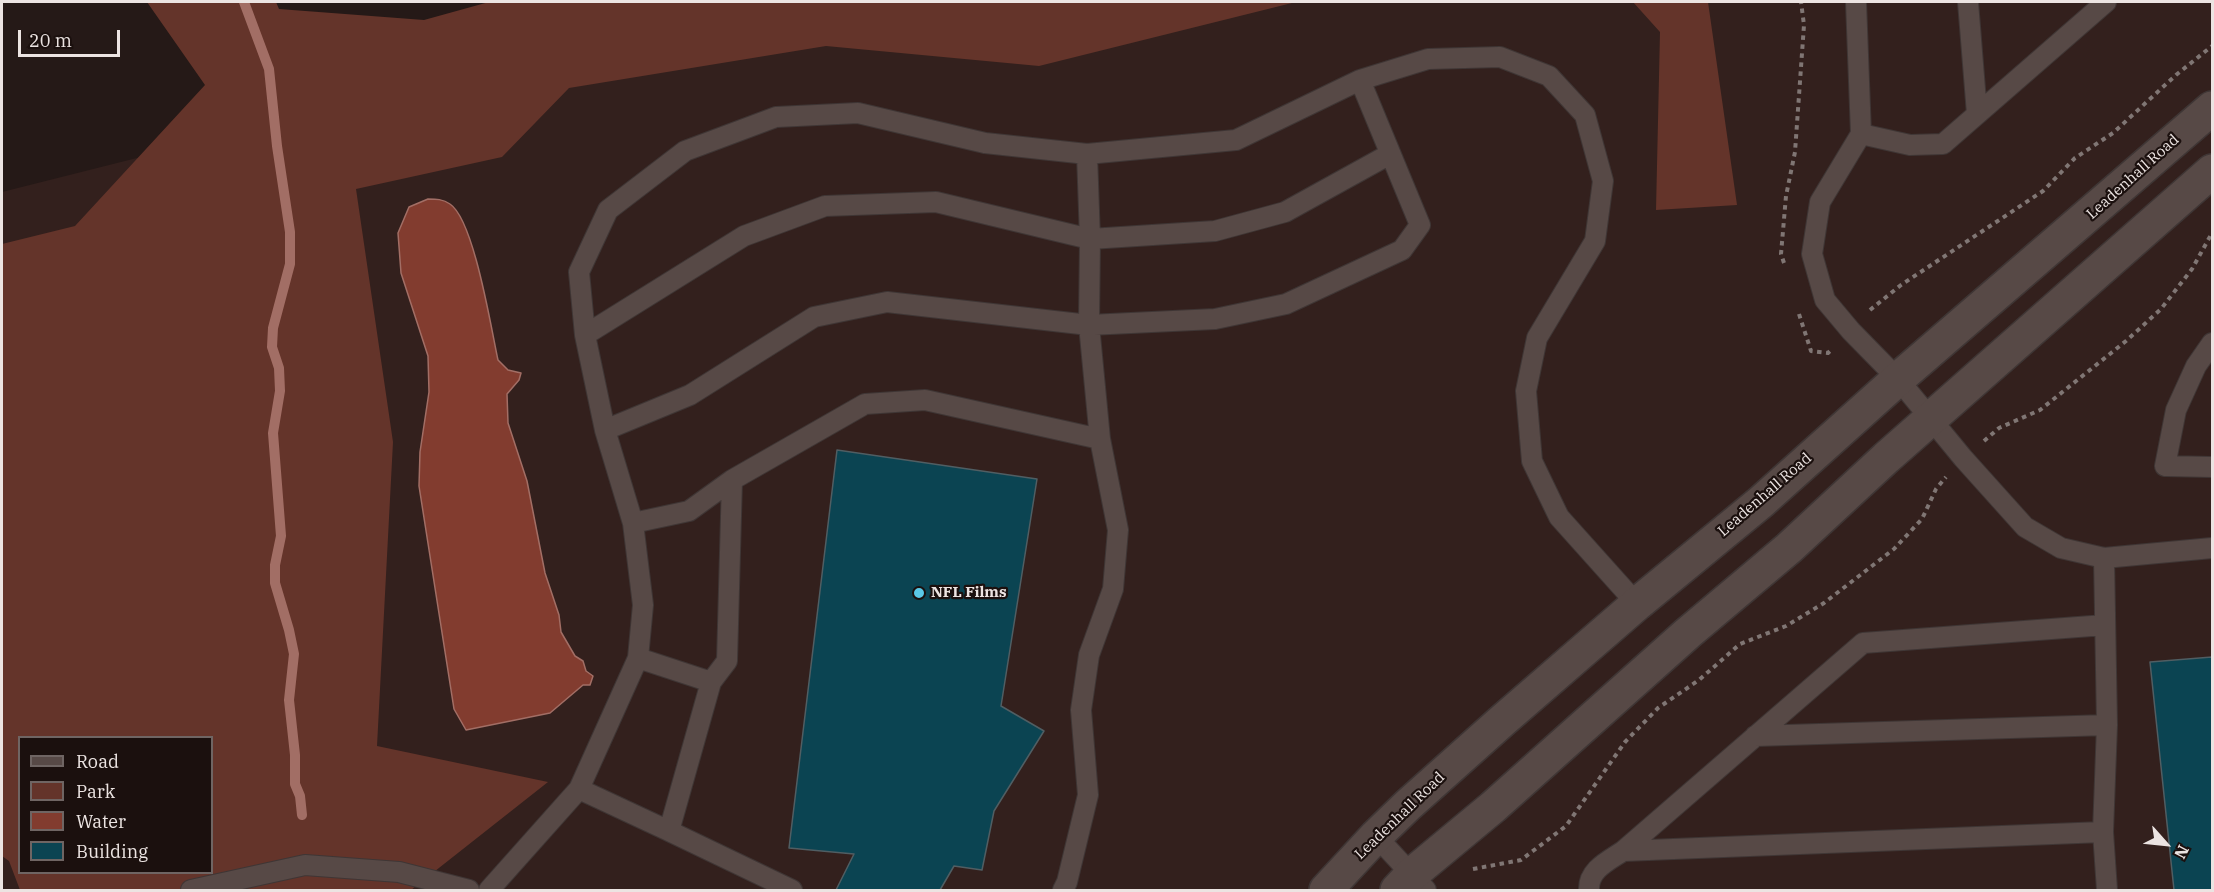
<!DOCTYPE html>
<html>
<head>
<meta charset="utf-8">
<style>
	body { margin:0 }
	#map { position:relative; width:2214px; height:892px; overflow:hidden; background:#251917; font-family:"IBM Plex Serif",serif }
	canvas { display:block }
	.frame { position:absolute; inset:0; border:3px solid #ece4e2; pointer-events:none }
	.legend { position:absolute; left:18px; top:736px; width:195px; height:138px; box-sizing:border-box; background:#1b100e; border:2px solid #6f6563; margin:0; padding:8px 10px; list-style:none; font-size:18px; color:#ece4e2 }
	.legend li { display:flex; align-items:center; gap:12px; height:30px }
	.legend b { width:30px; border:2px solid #6f6563 }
	.north { position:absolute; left:2136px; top:814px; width:60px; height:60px; -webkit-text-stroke:4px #1b100e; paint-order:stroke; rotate:117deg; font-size:16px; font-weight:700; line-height:24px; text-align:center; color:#ece4e2 }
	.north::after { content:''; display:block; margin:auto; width:21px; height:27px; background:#ece4e2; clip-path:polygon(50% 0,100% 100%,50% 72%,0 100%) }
	.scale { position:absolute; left:18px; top:30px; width:102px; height:27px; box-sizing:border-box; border:3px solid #ece4e2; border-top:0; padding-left:8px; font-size:18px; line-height:21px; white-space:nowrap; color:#ece4e2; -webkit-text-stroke:4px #1b100e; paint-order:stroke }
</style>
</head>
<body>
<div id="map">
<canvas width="2214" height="892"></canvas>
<div class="frame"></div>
<ul class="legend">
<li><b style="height:8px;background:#574946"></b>Road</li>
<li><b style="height:16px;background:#64342a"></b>Park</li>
<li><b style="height:16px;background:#823c2f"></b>Water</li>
<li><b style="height:16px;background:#0b4452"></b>Building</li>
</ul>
<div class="north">N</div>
<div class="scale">20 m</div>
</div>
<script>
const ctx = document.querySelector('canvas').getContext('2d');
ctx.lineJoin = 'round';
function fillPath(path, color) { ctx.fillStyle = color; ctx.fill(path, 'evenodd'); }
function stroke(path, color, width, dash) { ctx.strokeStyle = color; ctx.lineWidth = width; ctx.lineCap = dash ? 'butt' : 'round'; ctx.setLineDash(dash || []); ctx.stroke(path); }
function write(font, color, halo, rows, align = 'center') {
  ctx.font = font + ' "IBM Plex Serif",serif'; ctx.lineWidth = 4.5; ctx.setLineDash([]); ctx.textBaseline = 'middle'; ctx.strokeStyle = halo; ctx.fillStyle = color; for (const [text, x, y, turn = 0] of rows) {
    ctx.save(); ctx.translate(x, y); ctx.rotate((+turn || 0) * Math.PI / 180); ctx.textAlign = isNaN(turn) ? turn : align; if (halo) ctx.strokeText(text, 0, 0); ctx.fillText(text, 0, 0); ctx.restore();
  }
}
fillPath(new Path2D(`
	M856,2H2212V890H2V192L232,134ZM20,738H212V872H20Z`), '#33201d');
fillPath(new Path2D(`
	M147,2H276L279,9L424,20L489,2H1296L1039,66L826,46L569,88L502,157L356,189L393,442L377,746L548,782L411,890H20L9,861L2,856V244L75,226L205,85ZM20,738H212V872H20Z
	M1633,2H1708L1737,205L1656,210L1660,32Z`), '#64342a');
const water = new Path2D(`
	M428,199C436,199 443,199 450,204C474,220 491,328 498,360L508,370L521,373L519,380L507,394L508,423L527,481L545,573L559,615L561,632L575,656L583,661L586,671L593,676L590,685H583L550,713L466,730L454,709L419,486L420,452L429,392L428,356L401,273L398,233L409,207Z`);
fillPath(water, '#823c2f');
stroke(water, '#a26e65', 1.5);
stroke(new Path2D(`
	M244,2L269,69L277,146L290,232V264L273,328L272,347L279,368L280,391L273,433L281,536L275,565V583L289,630L294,654L289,700L295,755V784L300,796L302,815`), '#a26e65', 10);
const building = new Path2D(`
	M837,450L1037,479L1001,706L1044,731L994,811L982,870L954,866L940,890H836L854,854L789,848Z
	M2212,657V890H2174L2150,662Z`);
fillPath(building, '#0b4452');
stroke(building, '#505e63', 1.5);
const lane = new Path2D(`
	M1856,2L1861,134L1820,202L1812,254L1825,300L1851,331L1898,379L1963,458L2025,527L2061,548L2104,558L2107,725L2103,832L2107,890
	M1968,2L1977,114
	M1861,134L1910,145L1943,144L2106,2
	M585,335L744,236L825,206L936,202L1090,239L1215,231L1285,212L1390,154
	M2212,343L2196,366L2176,410L2165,466L2212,467
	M605,430L690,395L814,317L887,302L1089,325L1215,319L1286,304L1402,250L1420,225L1360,80
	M732,480L727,661L711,682L669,831L792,890
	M633,523L689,511L732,480L865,404L925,400L1100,439
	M2104,558L2212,548
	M638,658L711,682
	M1755,736L2107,725
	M579,789L669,831
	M2103,832L1623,851L1863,643L2105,625
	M1376,836L1426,890
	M191,890L305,865L399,872L469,890
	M489,890L579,789L638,658L643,605L633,523L605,430L585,335L579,272L608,210L685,151L776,117L858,113L985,143L1087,154L1236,140L1360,80L1428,59L1500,57L1549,76L1585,115L1603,181L1595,241L1537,338L1526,391L1532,461L1559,517L1637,604
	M1063,890L1067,882L1088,795L1081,710L1089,655L1113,589L1118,530L1100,439L1089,325L1090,239L1087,154
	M1589,890C1588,870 1608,861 1623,851`);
const street = new Path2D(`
	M1326,890L1376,836L1408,805L1502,721L1637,604L1761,502L1898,379L2212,108
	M1397,890L1411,875L1493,807L1688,633L1789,548L1886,458L2212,171`);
stroke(lane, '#3f3635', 22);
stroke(street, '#3f3635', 36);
stroke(new Path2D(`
	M1784,263L1781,254L1786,196L1795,152L1804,25L1801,2
	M1870,310L1901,285L2043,191L2075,158L2113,133L2176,75L2212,46
	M1799,314L1811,351L1828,353L1831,350
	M1984,441L1999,428L2040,410L2126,341L2161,309L2192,269L2212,233
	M1473,869L1521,860L1566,826L1625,742L1658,708L1699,680L1740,644L1786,626L1824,603L1894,549L1922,519L1936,489L1946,477`), '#807674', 4, [4.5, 4.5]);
stroke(lane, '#574946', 20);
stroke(street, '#574946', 33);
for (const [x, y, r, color] of [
	[919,593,6,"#5ac8e6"]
]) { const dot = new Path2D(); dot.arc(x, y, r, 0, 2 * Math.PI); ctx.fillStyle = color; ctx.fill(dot); stroke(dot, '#1b100e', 2); }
write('15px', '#ece4e2', '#1b100e', [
	["Leadenhall Road",2133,177,-42],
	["Leadenhall Road",1765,495,-41],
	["Leadenhall Road",1400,816,-44]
]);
write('bold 15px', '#ece4e2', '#1b100e', [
	["NFL Films",931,593]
], 'left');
</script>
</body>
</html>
